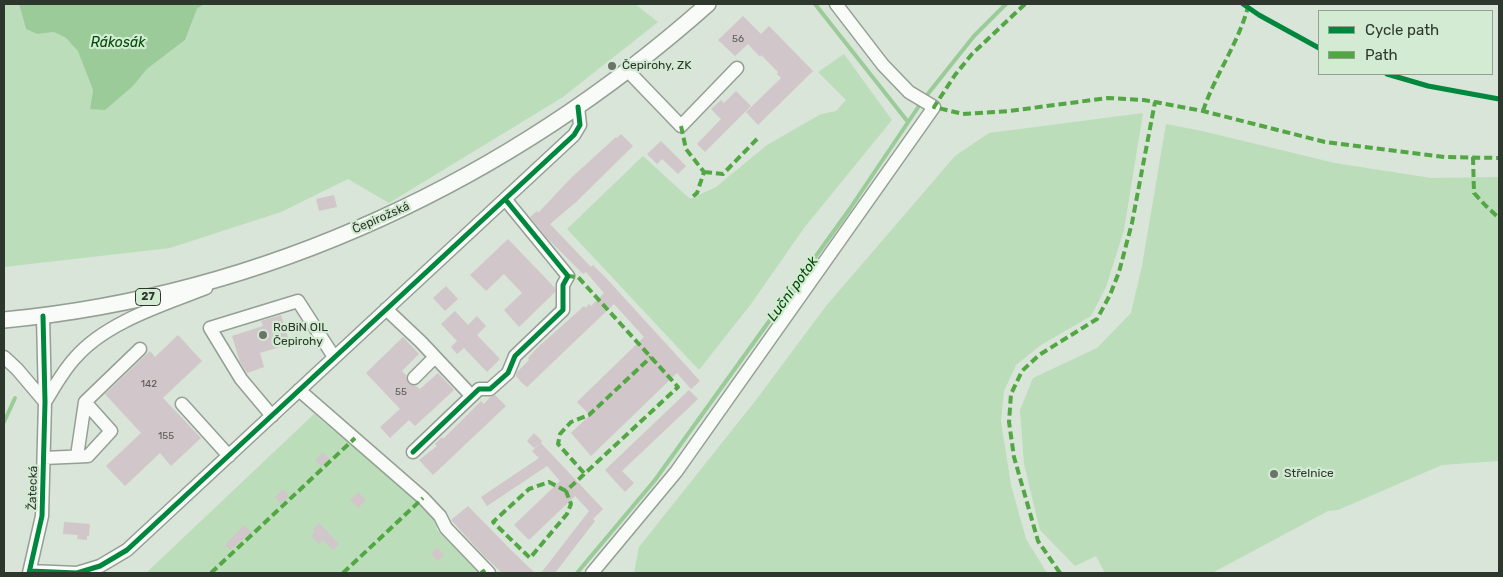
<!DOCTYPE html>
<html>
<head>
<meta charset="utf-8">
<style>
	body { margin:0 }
	#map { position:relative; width:1503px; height:577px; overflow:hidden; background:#d8e5d8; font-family:Rubik,sans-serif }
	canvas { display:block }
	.frame { position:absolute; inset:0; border:5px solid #2e372e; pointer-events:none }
	.legend { position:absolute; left:1318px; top:10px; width:175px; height:65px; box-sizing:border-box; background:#d3ebd2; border:1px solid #91a390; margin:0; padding:6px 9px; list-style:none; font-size:15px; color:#2e372e }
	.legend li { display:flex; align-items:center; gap:10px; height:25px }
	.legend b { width:25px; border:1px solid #91a390 }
</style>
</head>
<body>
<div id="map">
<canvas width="1503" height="577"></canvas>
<div class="frame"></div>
<ul class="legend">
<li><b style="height:6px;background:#00873e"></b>Cycle path</li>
<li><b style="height:6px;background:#52a643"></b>Path</li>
</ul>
</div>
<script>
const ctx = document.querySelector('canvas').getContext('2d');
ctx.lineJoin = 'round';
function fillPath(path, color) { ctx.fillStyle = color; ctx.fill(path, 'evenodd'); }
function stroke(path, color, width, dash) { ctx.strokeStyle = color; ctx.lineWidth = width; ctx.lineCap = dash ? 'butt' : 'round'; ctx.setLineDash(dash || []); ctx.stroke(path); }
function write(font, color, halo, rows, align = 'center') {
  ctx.font = font + ' Rubik,sans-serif'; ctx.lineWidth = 4.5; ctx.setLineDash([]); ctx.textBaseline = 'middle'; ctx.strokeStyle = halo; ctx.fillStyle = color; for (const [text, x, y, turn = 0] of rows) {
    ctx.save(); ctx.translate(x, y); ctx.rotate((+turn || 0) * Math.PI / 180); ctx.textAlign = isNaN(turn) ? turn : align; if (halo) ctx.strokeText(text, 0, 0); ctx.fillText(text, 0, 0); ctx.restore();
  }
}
fillPath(new Path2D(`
	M4,4H19L26,29L37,34L54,32L66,38L79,51L93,90L90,109L133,86L147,69L185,40L197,9L204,4H635L658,22L563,97L389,203L348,179L281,212L170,248L4,267Z
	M844,54L892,120L804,228L751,304L699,370L567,229L643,156L690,199L716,187L767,145L821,114L836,111L846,100L818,72Z
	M1143,113L1124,230L1106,287L1091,316L1041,345L1016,365L1004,391L1001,421L1011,485L1026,539L1047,573H634L639,547L756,400L826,306L955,156L989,133Z
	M1166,124L1202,131L1335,163L1431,178L1499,177V461L1442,465L1338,510L1328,511L1212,573H1105L1096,556L1075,566L1040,530L1024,464L1020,410L1033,378L1097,348L1131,313L1142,266Z
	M314,414L436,516L437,530L481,573H146Z`), '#bcddba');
fillPath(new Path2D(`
	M19,4H204L197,9L185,40L147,69L133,86L105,110L90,109L93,90L78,51L66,38L54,32L37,34L26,29Z`), '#9acb99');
stroke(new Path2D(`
	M815,4L908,122
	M4,422L15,398
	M577,573L655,480L849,210L923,100L974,36L1006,4`), '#9acb99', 4);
fillPath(new Path2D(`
	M743,16L761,34L769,26L813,71L758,125L746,112L781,78L777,74L778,72L761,55L760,57L748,44L735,56L718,40Z
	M736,91L751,106L705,152L697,144L721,119L711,109L721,100L724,103Z
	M621,134L633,146L575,203L550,224L591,267L593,265L607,279L700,381L691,389L677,373L591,456L571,433L590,415L577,402L644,337L614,304L527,387L521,382L516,376L517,372L529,360L528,358L536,349L584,306L586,308L589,304L591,306L604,293L586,272L583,274L547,238L530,217L537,211L538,213L571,178L616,137L617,138Z
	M661,141L686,166L678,174L662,159L657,164L647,154Z
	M334,195L337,207L319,211L316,199Z
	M508,239L555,288V292L519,327L504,310L522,293L504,274L486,291L470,275Z
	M446,286L458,299L445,311L433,298Z
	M455,311L468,325L477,316L486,326L477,335L500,359L487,372L464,348L457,354L451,347L457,341L441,324Z
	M281,315L290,344L260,353L264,367L247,373L240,362L232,336L263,326L261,321Z
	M178,335L202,361L163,398L201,438L171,466L160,453L125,486L106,466L141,433L105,394L150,351L155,357Z
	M403,337L419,354L402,371L406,375L408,383L416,386L420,389L438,373L454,390L415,426L409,420L390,438L380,427L400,409L366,373Z
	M689,390L698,399L622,471L634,483L625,492L605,470Z
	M495,395L506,406L433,475L419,460L437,446L435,444L442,437L443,439L481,401L484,404L490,397Z
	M534,433L542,441L541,443L603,509L593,519L595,521L555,573H541L589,511L575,496L529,540L514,525L560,481L547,466L487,506L481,497L539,458L532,451L539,444L534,448L527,441Z
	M323,452L329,459L321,466L315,460Z
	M283,489L289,496L281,504L275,497Z
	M358,492L366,500L358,508L350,500Z
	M468,506L512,551L535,573H502L483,555L451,520Z
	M64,522L90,524L89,536H87V540L77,539L78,535L63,534Z
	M319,523L339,544L333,550L323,540L319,544L311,536L315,532L313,529Z
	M244,525L251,532L230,550L225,545Z
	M437,547L444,555L438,561L431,554Z`), '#d1c6c9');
const minor = new Path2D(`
	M628,71L681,126L737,68
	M386,309L421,342L467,391
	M4,357L17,369L45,402
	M414,378L435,357
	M299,390L423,498L440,516L446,528L489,573
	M45,402C55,386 63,371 75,358C106,322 163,305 206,288
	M182,404L229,456
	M272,416L241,379L210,328L298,301L334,357
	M413,452L479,389H490L508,373L515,356L563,310V285L568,276L505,199
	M77,456L85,402
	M44,458L88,456L111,431L85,402L140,349
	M30,571L77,573L100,566L127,550L574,135L580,125L578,107
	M29,573L42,516L45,402L43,316
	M592,573L676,472L934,107L909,92L883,65L836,4`);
const major = new Path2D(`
	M4,320C268,295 511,179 708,4`);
stroke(minor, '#959f94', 15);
stroke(major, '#959f94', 18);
stroke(minor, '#f9fbf9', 12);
stroke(major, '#f9fbf9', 15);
stroke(new Path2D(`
	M1025,4L972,54L955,75L934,107L963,114L1009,111L1108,98L1144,100L1203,111L1325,142L1445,157L1499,158
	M1203,111C1215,75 1238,44 1248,7
	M681,126L686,149L704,172L697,193L690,199
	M1473,157L1474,193L1486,206L1499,218
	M704,172L723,174L757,139
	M584,473L558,444L560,434L571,422L589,415L651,357
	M566,491L549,482L529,489L493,522L530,558L567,514L571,504L566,491L678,387L578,277L568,276
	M211,573L355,438
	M343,573L423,498
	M481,573L485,570
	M1060,573L1038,541L1014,457L1009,422L1011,394L1022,371L1039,355L1097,319L1110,295L1119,272L1132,223L1155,102`), '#52a643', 4, [8, 4]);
stroke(new Path2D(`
	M1243,4L1259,15L1319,48
	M1387,74L1428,86L1499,99
	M413,452L479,389H490L508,373L515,356L563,310V285L568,276L505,199
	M30,571L77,573L100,566L127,550L574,135L580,125L578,107
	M29,573L42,516L45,402L43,316`), '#00873e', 5);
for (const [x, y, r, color] of [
	[612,66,5,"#6a746a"],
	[263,335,5,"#6a746a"],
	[1274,474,5,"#6a746a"]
]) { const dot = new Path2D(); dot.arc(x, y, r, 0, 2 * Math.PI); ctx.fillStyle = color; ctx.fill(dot); stroke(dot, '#d3ebd2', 2); }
write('10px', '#575b55', null, [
	["56",738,39],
	["142",149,384],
	["55",401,392],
	["155",166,436]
]);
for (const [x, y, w] of [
	[148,297,25]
]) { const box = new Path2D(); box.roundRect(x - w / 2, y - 8.5, w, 17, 4); ctx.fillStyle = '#d3ebd2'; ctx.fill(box); stroke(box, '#2e372e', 1); }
write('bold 11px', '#2e372e', null, [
	["27",148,297]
]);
write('12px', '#2e372e', '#d3ebd2', [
	["Čepirohy, ZK",622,66],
	["RoBiN OIL",273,328],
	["Čepirohy",273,342],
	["Střelnice",1284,474]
], 'left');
write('12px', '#2e372e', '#d3ebd2', [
	["Čepirožská",381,218,-24],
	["Žatecká",33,488,-88]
]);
write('italic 14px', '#024a08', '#d3ebd2', [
	["Rákosák",118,43],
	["Luční potok",793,289,-54]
]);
</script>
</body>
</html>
